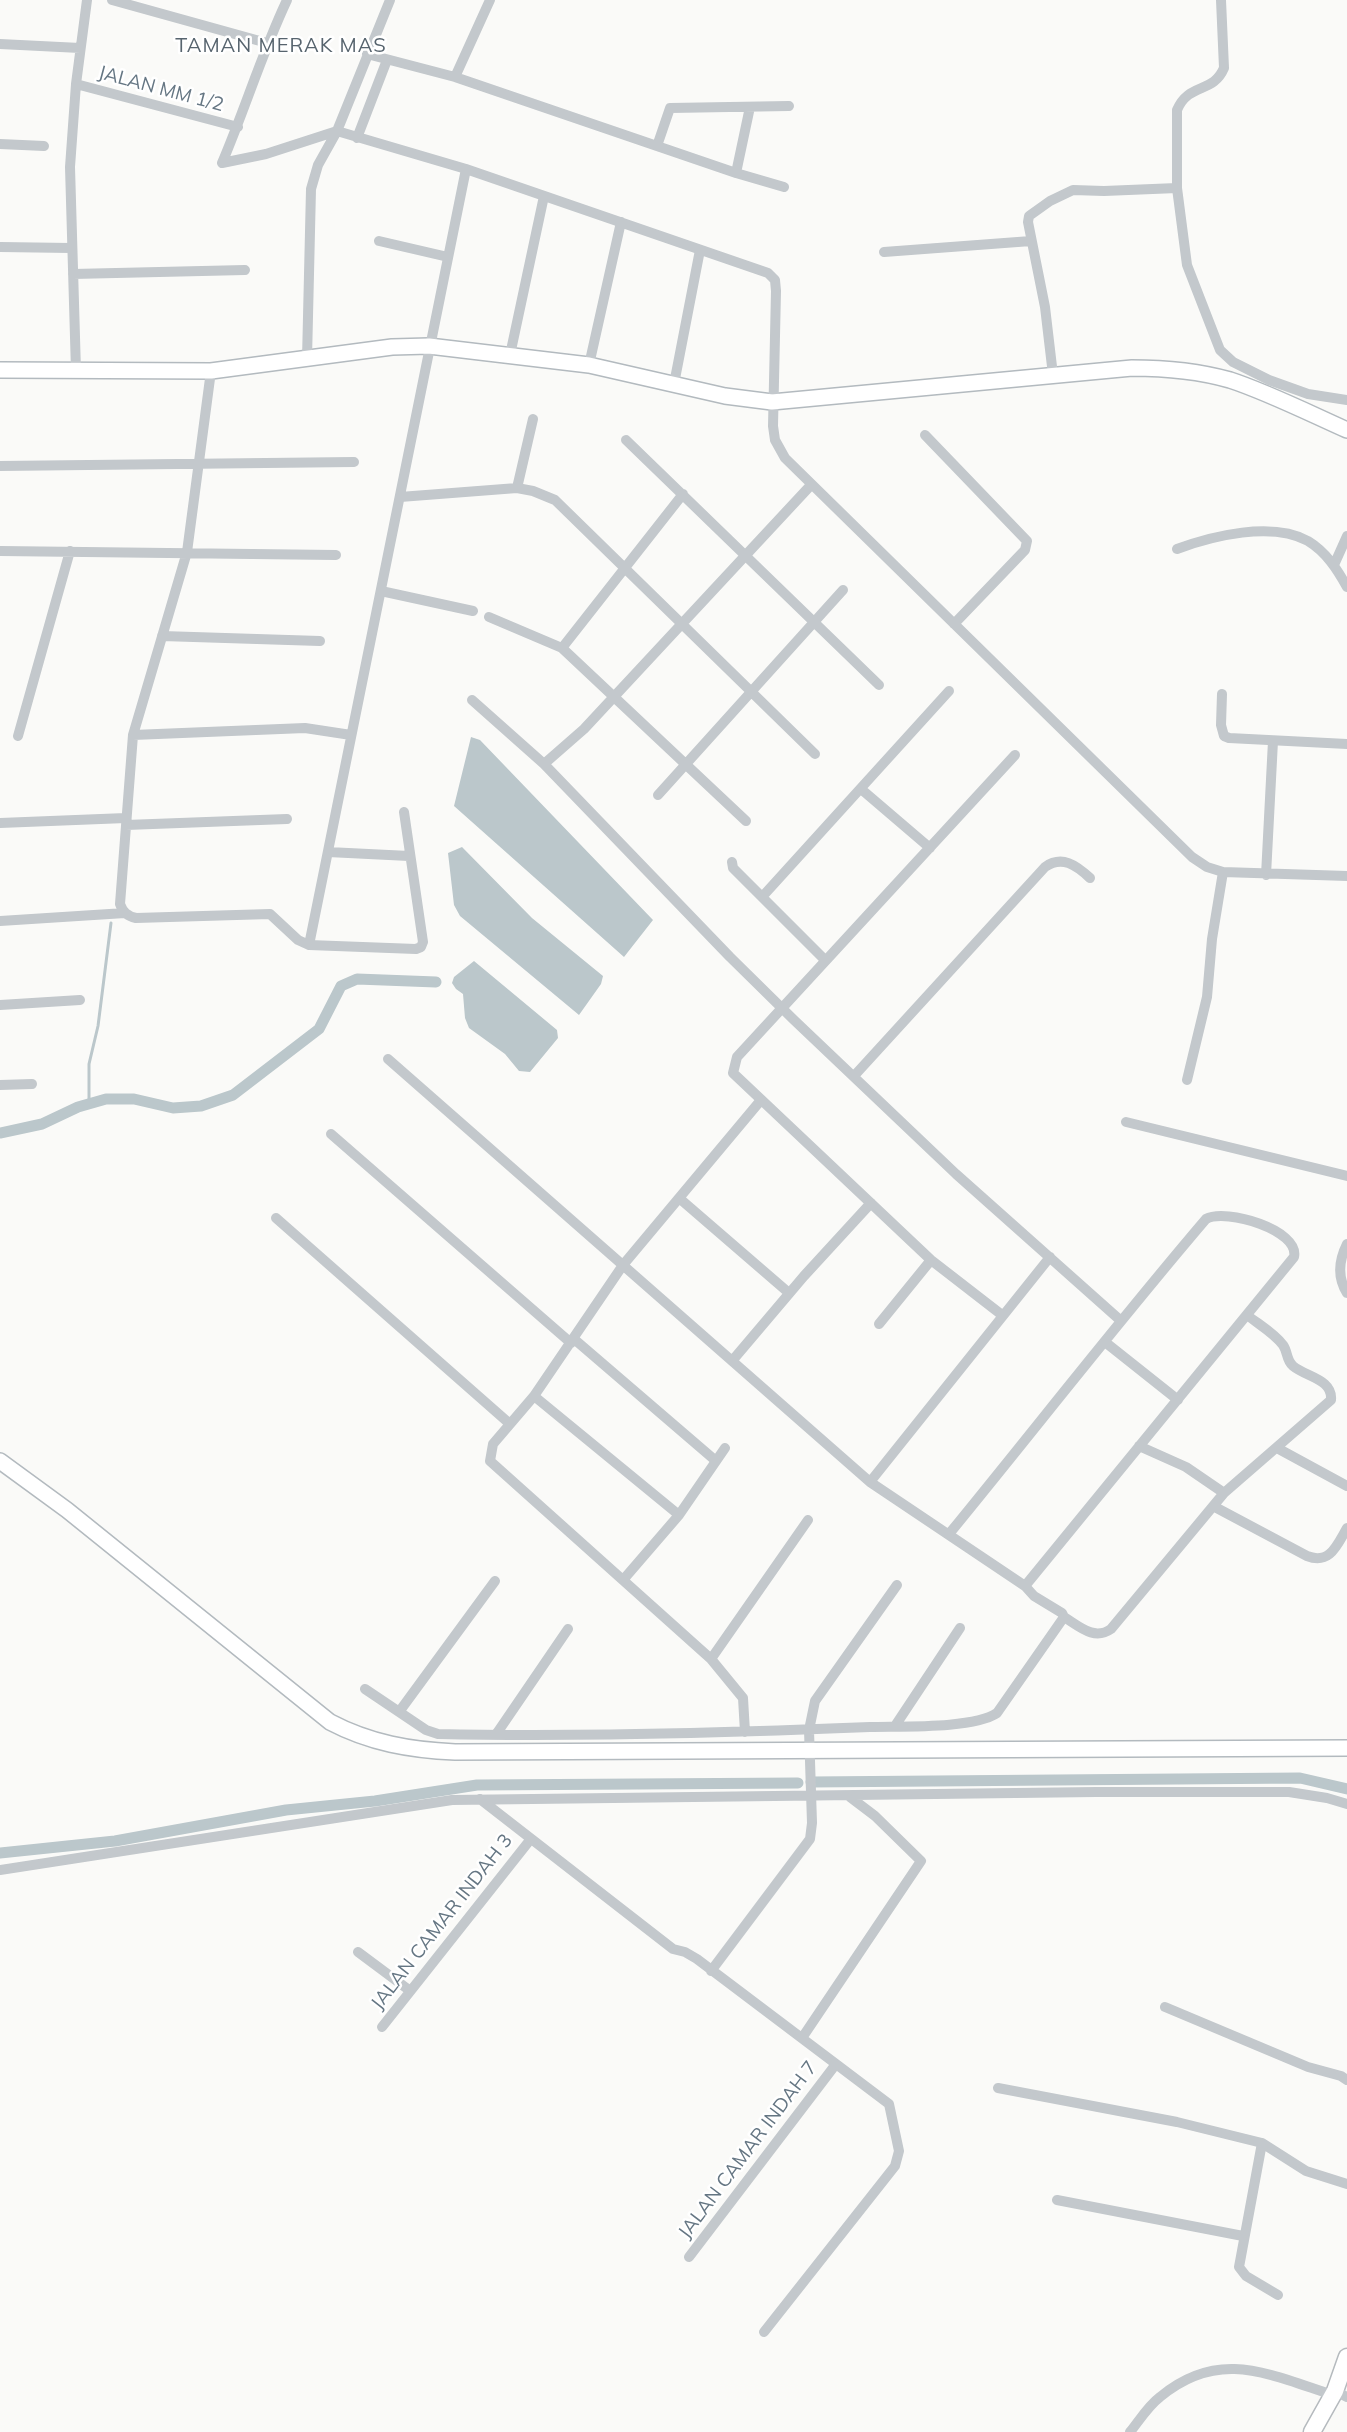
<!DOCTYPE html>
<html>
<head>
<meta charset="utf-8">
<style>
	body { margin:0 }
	canvas { display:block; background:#fafaf8 }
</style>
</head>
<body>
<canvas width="1347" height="2432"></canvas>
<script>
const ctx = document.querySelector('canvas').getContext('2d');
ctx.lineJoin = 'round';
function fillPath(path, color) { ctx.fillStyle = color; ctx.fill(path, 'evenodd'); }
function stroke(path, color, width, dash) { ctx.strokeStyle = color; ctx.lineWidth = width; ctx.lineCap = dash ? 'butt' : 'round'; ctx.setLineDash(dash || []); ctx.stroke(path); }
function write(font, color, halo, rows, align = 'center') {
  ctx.font = font + ' Mulish,sans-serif'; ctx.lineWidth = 5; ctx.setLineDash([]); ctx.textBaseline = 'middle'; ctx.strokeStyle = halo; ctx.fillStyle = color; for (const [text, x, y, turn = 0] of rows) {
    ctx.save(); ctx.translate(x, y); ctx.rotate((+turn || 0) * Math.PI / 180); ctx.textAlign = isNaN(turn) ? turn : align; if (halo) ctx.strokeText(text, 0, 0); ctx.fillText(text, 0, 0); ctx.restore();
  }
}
fillPath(new Path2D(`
	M471,737L480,740L653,920L624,957L454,806Z
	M462,847L532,918L603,976L601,984L579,1015L460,916L454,905L448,853Z
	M474,961L557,1030L558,1038L530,1072L519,1071L505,1054L469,1028L465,1018L463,994L456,989L452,983L454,977Z`), '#bbc7cb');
stroke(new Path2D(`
	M89,1104V1064L98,1026L111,923`), '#bbc7cb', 3);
stroke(new Path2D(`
	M0,1133L42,1124L78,1107L106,1099H134L173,1108L201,1106L233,1095L319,1029L341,986L357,979L436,982
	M811,1782L1300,1778L1347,1789
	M0,1853L115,1841L286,1810L375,1801L477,1785L798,1783`), '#bbc7cb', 11);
const secondary = new Path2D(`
	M0,370L211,371L392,347L429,346L589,365L725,396L772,402L1132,368C1166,368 1198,371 1230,380C1267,392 1311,414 1347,430
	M0,1461L67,1510L330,1722C370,1743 410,1750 455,1752L1347,1748`);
const primary = new Path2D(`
	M1312,2432L1335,2391L1347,2357`);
stroke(secondary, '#b3babf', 18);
stroke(primary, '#b5babe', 19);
stroke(new Path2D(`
	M112,0L267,43
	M1221,0L1224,68C1213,94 1189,82 1177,110V188L1187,265L1220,350L1233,362L1269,380L1308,394L1347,400
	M0,44L80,48
	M367,54L455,77L736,173L784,187
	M455,77L490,0
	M76,84L238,127
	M357,138L387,60
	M0,144L44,146
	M657,146L670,108L789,106
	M222,163L266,154L337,131L466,169L768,273L775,280L776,291L773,426L775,440L785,458L1192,857L1207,867L1223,872L1347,876
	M222,163C245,109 262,53 287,0
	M736,173L750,107
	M379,241L448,257
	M0,247L71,248
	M884,252L1031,241
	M73,274L245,270
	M510,355L544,196
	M307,359L311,189L318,165L337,131L390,0
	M589,365L621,222
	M76,371L70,167L76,84L87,0
	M211,371L187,552L133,735L120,904C123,912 127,916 136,918L270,914L298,940L309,945L416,949L421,947L423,942L404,812
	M1053,375L1045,307L1028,222L1029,216L1050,201L1073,190L1104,191L1177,188
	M674,384L700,250
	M925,435L1027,541L1025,550L954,624
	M626,440L879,685
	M0,466L354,462
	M517,488L533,419
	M400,497L517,488L533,491L555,500L815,754
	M1177,549C1212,536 1272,521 1308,541C1326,552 1337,569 1347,587
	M0,551L336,555
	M1334,565L1347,536
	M381,591L473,611
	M489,617L562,648L746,821
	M162,636L320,641
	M562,648L683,494
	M1222,694L1221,725L1224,736L1229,738L1347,744
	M472,700L544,764L730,957L794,1020L956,1174L1120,1320
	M133,735L305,728L351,735
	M18,736L70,551
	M544,764L584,729L811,485
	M861,789L930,848
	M658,795L843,590
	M0,823L126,818
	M126,825L287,819
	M328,852L409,856
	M732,862L733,868L825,960
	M1266,875L1273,741
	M762,897L949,691
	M0,921L125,913
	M309,945L466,169
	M0,1005L80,1000
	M388,1059L870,1482L1025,1586L1034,1596L1062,1613L1064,1617C1079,1626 1094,1641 1111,1629L1224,1493L1331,1400C1333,1379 1306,1377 1293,1366C1286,1360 1288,1352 1283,1345C1274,1333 1258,1324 1247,1315
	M854,1076L1045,867C1062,855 1076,865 1090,878
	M1187,1080L1207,997L1212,939L1223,872
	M0,1085L32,1084
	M1126,1122L1347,1176
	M331,1134L571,1343
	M679,1198L789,1293
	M276,1218L510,1424
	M1347,1244C1339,1260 1337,1277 1347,1293
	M1002,1315L931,1260L733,1073L737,1057L1015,755
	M879,1324L931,1260
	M574,1339L716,1461
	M1105,1342L1178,1400
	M732,1361L804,1276L871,1203
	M534,1396L679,1515
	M1139,1446L1186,1467L1224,1493
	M1277,1448L1347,1486
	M870,1482L1050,1257
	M1213,1506L1307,1556C1330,1565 1337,1545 1347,1528
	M949,1534C1035,1429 1118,1322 1206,1219C1226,1208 1300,1230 1294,1257L1025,1586
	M623,1580L679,1515L725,1448
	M711,1659L808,1520
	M365,1689L426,1730L438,1734C582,1737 726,1733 870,1727C901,1726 973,1729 997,1713L1064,1617
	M399,1712L495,1581
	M895,1726L960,1628
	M745,1732L743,1698L711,1659L490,1461L493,1444L534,1396L623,1265L761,1100
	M497,1733L568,1629
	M480,1799L673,1949L685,1952L697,1959L889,2104L899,2151L895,2166L764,2332
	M0,1870L452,1800L1096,1792H1289L1327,1798L1347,1804
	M358,1952L409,1990
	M711,1971L810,1839L812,1823L809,1730L815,1701L897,1585
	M1165,2007L1308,2067L1341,2076L1347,2080
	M382,2027L530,1840
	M802,2038L921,1861L875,1816L850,1797
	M998,2088L1177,2122L1262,2143L1306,2171L1347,2184
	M1262,2143L1239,2267L1246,2276L1278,2295
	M1057,2200L1243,2236
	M689,2257L836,2064
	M1335,2391L1347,2397
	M1130,2432C1139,2421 1148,2406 1160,2397C1219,2348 1268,2374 1333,2395`), '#c3c8cc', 10);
stroke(secondary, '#fff', 15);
stroke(primary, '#fff', 16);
write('19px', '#657683', '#fff', [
	["JALAN MM 1/2",161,89,15],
	["JALAN CAMAR INDAH 3",442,1922,-52],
	["JALAN CAMAR INDAH 7",748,2150,-53]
]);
ctx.letterSpacing = '1px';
write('20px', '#57646e', '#fff', [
	["TAMAN MERAK MAS",281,46]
]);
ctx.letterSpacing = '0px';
</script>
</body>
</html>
